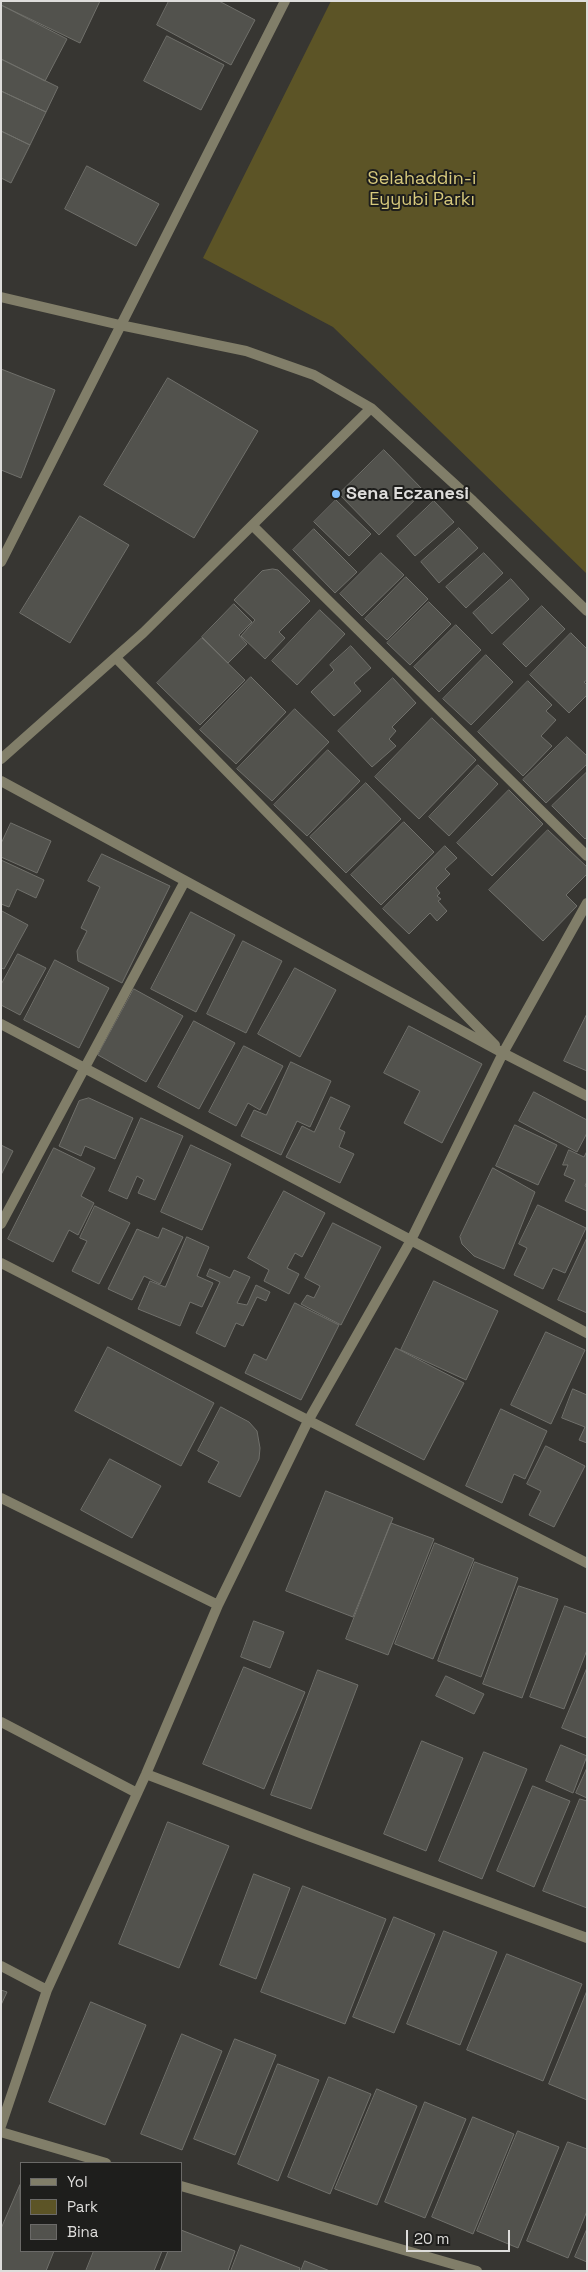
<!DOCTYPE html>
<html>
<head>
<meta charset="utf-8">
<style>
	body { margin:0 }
	#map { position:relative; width:588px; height:2272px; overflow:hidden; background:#373632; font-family:"Space Grotesk",sans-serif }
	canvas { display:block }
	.frame { position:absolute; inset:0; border:2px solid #dedddb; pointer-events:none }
	.legend { position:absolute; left:20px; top:2162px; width:162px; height:90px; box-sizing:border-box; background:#1e1e1c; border:1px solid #6b6a68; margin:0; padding:6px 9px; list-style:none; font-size:15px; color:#dedddb }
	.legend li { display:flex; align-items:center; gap:10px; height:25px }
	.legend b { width:25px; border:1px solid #6b6a68 }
	.scale { position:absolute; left:406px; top:2230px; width:104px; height:22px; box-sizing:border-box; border:2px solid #dedddb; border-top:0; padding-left:6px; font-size:15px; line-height:18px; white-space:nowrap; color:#dedddb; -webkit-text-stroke:4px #1e1e1c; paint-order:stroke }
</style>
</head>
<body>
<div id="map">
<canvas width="588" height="2272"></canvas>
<div class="frame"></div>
<ul class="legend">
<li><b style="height:6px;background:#817e69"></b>Yol</li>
<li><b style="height:14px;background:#5c5426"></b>Park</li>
<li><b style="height:14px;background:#52524d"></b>Bina</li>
</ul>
<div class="scale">20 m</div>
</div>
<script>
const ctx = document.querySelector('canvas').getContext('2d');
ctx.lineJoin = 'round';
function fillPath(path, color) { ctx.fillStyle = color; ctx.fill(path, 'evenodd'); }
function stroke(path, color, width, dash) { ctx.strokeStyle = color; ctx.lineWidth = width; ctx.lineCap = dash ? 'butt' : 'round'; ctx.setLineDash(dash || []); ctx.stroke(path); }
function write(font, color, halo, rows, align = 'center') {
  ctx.font = font + ' "Space Grotesk",sans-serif'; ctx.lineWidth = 4; ctx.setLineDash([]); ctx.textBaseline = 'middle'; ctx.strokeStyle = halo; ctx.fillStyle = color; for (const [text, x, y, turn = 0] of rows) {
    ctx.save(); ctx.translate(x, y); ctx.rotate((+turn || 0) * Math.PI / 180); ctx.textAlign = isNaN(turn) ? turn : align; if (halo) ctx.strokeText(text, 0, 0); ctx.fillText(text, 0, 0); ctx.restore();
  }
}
fillPath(new Path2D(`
	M331,1H587V574L333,327L203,258Z`), '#5c5426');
const building = new Path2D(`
	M2,1H100L80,43L1,5Z
	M169,1H219L255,20L231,65L157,25Z
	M1,5L67,39L45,81L1,59Z
	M167,36L224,65L201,110L144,81Z
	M1,59L58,87L46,112L1,91Z
	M1,91L46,112L30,145L1,131Z
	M1,131L30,145L11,183L1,178Z
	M87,166L159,204L136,246L65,209Z
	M1,369L55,390L21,478L1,470Z
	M168,378L258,431L194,538L104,485Z
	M384,450L424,491L379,535L339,494Z
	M336,500L371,534L349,556L314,522Z
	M434,501L454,522L415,556L397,536Z
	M80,516L129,545L70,643L20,613Z
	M459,528L478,548L439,583L421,562Z
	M314,529L357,572L335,593L293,550Z
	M381,553L404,575L362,616L340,594Z
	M484,553L503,573L466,608L446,587Z
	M273,569L278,570L310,601L279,632L285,638L265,659L241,636L255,620L234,600L262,571Z
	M406,577L428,599L387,640L365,619Z
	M511,579L529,599L492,634L473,613Z
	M429,602L451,624L410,665L387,643Z
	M234,604L252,622L239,635L247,644L228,663L202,637Z
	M542,606L565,629L526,667L503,644Z
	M320,610L345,634L297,685L272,661Z
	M456,625L481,650L439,692L414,667Z
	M571,633L587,649V680L584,682L587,685V695L569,713L530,675Z
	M202,638L245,680L200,725L157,683Z
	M351,646L371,668L354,683L361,691L334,716L311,692L334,670L330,665Z
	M486,655L513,682L471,725L443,699Z
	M251,677L286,712L236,764L200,730Z
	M393,678L416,703L392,727L396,731L389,739L396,746L372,767L338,731Z
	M528,681L552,705L546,711L556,720L541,736L552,746L523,776L478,732Z
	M295,709L329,742L272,801L237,769Z
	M432,718L476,760L419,819L375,777Z
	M567,737L587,756V764L546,803L523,780Z
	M328,750L360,781L307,836L274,805Z
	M478,765L498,784L449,836L429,817Z
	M587,772V837L585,839L552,806Z
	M366,783L401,819L346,873L310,837Z
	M509,790L543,824L492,876L457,843Z
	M404,822L434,852L381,905L351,875Z
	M11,823L51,841L37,873L1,857V844Z
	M548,830L587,867V874L566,895L577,906L543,941L489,890Z
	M445,846L457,858L445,869L450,874L436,888L440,893L437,896L441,899L438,901L447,911L437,921L430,913L409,934L383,909Z
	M102,854L170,886L122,983L78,961L77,951L87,931L81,928L100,887L88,881Z
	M1,860L44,880L36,898L17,889L9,907L1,904Z
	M2,911L28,925L4,969L1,968Z
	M191,912L235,935L196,1012L151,989Z
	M243,941L282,961L246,1033L207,1014Z
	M18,954L46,968L20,1015L1,1005V985Z
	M55,960L109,988L79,1048L24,1020Z
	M295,968L336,990L300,1057L258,1034Z
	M134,989L183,1016L146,1082L98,1055Z
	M587,1014V1071L564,1061Z
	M194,1021L235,1043L199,1109L158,1087Z
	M409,1026L482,1064L442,1143L404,1123L420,1091L384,1073Z
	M244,1046L283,1066L260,1110L248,1103L236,1126L209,1112Z
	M291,1062L331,1081L310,1127L297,1121L281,1155L241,1136L254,1110L266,1115Z
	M534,1092L587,1120V1133L577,1152L519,1121Z
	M331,1097L350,1106L339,1129L345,1132L339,1147L354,1154L340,1183L286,1157L302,1126L314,1132Z
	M89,1098L133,1118L115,1159L85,1146L81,1156L59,1146L79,1101Z
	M141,1118L183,1136L155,1200L138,1193L144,1180L137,1176L127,1199L109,1191Z
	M515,1125L557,1145L538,1185L496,1166Z
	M1,1145L13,1151L1,1175Z
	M191,1145L231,1164L202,1230L161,1212Z
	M54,1148L95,1168L81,1196L94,1203L78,1235L69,1230L53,1262L8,1239Z
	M569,1150L584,1157L587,1151V1181L585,1186L587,1187V1211L565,1201L575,1180L564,1175L568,1165H563Z
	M493,1168L535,1192L504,1269L474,1256L462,1244L460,1237Z
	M284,1191L325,1213L302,1257L295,1253L287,1268L299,1274L289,1294L264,1281L269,1270L248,1258Z
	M538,1205L586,1228L565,1273L553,1268L543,1289L514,1275L527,1248L519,1244Z
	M95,1206L130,1223L99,1284L72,1271L87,1241L80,1238Z
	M333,1223L381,1247L341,1325L301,1304L307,1295L314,1298L320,1286L305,1278Z
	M163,1228L183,1237L160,1284L144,1276L132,1300L108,1289L137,1229L158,1238Z
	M187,1237L209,1247L197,1276L213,1283L202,1307L190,1302L180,1326L138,1309L150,1281L165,1287Z
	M587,1238V1313L558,1300Z
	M210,1269L230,1278L234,1270L250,1277L237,1303L247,1305L256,1285L270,1292L266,1301L257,1297L243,1326L236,1323L225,1347L196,1333L220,1282L207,1276Z
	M434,1281L498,1311L466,1380L401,1350Z
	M295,1303L339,1325L301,1400L245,1373L254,1354L266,1360Z
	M546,1332L585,1350L551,1424L511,1405Z
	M108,1347L214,1403L181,1466L75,1411Z
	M396,1348L464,1383L424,1460L356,1425Z
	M573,1389L587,1395V1443L579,1440L585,1427L562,1418Z
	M221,1407L249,1422L257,1431L260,1448L259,1459L240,1497L208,1482L219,1462L198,1451Z
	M501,1409L547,1431L525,1479L514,1474L502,1503L466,1486Z
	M546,1446L585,1466L554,1527L529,1515L541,1491L527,1484Z
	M110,1459L161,1486L132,1538L81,1510Z
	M326,1491L393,1518L353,1617L286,1591Z
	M391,1523L434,1539L388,1655L346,1639Z
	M435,1543L474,1559L433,1659L395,1644Z
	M475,1562L518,1578L481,1677L438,1661Z
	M519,1586L558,1599L522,1698L483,1684Z
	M565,1606L587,1614V1650L564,1709L530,1697Z
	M254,1621L284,1632L270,1668L241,1657Z
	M244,1667L305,1692L264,1789L203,1764Z
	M587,1668V1738L562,1728Z
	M318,1670L358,1685L311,1809L271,1795Z
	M446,1676L484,1694L474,1714L436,1696Z
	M422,1741L463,1758L426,1851L384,1834Z
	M561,1745L587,1756L573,1793L546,1781Z
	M484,1752L527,1769L482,1879L439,1861Z
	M587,1768V1798L576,1793Z
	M533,1786L570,1801L534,1887L497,1871Z
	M580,1799L587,1801V1908L543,1891Z
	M168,1822L229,1846L179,1968L119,1944Z
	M254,1874L290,1888L256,1979L220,1965Z
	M303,1886L386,1919L345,2024L261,1992Z
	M394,1917L435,1934L394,2033L353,2017Z
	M444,1931L497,1952L460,2045L407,2024Z
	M507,1954L582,1984L543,2081L467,2050Z
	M1,1990L7,1992L1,2005Z
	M587,1991V2100L549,2084Z
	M91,2002L146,2025L105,2125L49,2102Z
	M182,2034L222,2051L182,2150L141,2134Z
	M235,2039L276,2055L235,2155L194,2139Z
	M278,2064L319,2080L278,2181L238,2164Z
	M329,2077L371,2094L330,2194L288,2177Z
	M377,2089L417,2106L377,2205L335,2189Z
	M425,2102L466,2119L425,2218L385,2202Z
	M473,2117L514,2134L473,2234L432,2217Z
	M518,2131L559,2147L518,2248L477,2231Z
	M568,2142L587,2149V2211L568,2258L527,2241Z
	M20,2185L21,2251H54L46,2271H1V2229Z
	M587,2229V2262L575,2257Z
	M181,2230L235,2251L228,2271H160L168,2251H181Z
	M241,2245L300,2268L299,2271H231Z
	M94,2251H162L154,2271H86Z
	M305,2261L330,2271H301Z`);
fillPath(building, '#52524d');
stroke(building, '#70706b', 1);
stroke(new Path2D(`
	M1,297L120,325L246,351L314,375L371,408L473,501L587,611
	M253,526L587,856
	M1,562L285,1
	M116,658L495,1045
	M1,759L143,633L371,408
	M1,781L503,1053L587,1096
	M1,1024L587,1333
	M1,1224L185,881
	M1,1263L587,1563
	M1,1498L218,1605
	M1,1722L137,1793
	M146,1774L303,1834L587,1938
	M1,1966L47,1990
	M1,2126L47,1990L146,1774L218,1605L308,1421L410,1242L503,1053L587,903
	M1,2132L106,2163
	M181,2186L477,2271`), '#817e69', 10);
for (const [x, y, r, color] of [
	[336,494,5,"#80bdfa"]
]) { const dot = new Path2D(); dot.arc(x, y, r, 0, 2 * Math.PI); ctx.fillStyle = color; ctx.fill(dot); stroke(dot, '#1e1e1c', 2); }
write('18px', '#d7c97c', '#1e1e1c', [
	["Selahaddin-i",422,179],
	["Eyyubi Parkı",422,200]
]);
write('bold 18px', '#dedddb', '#1e1e1c', [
	["Sena Eczanesi",346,494]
], 'left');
</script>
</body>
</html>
